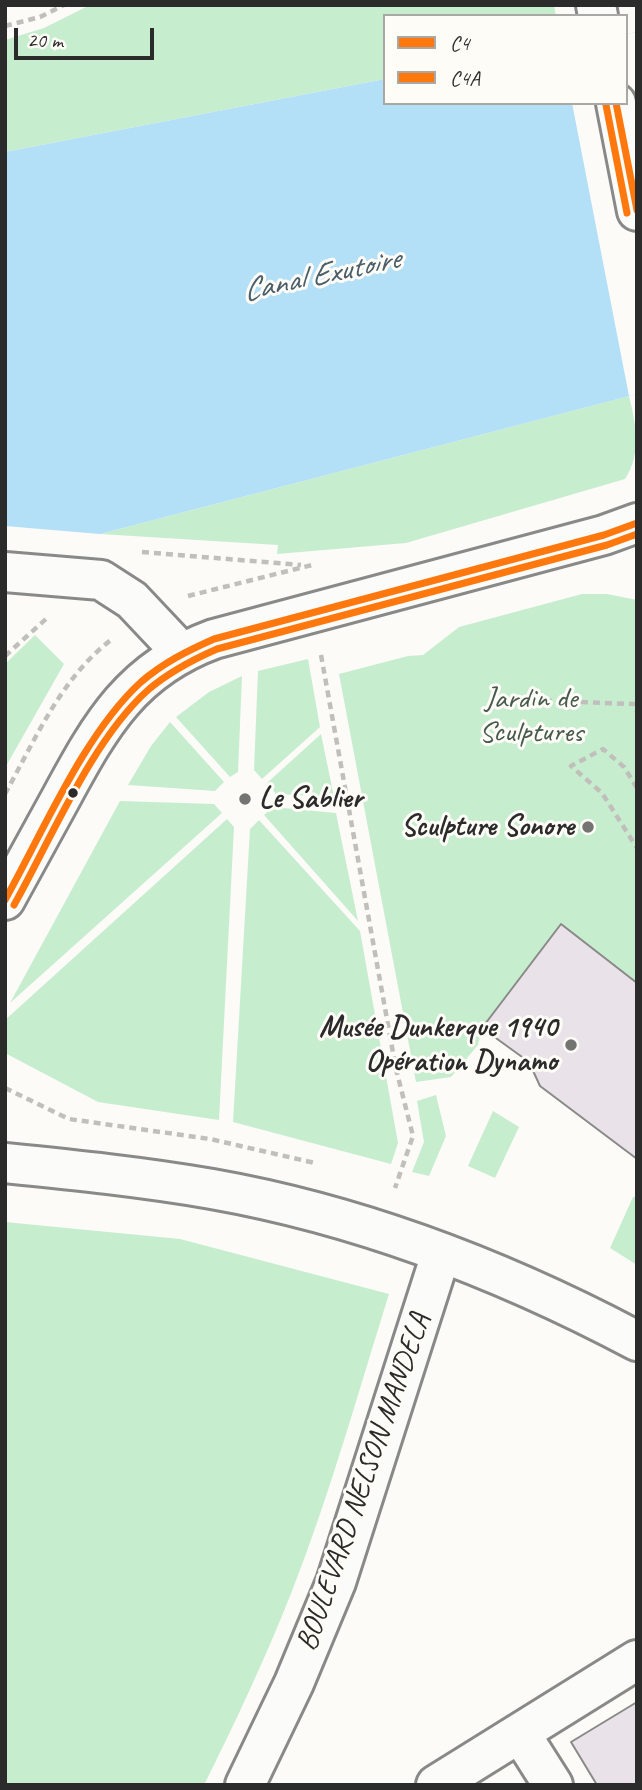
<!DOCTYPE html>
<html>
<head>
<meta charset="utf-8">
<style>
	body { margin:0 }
	#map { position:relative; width:642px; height:1790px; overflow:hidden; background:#fcfbf8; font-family:Caveat,sans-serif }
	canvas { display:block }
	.frame { position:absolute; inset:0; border:7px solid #2b2b2b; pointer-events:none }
	.legend { position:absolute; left:383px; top:14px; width:245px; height:91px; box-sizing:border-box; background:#fdfcf7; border:2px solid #a9a8a5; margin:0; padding:9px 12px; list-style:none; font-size:21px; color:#2b2b2b }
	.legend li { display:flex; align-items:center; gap:14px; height:35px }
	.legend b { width:35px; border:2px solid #a9a8a5 }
	.scale { position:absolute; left:14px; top:28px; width:140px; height:32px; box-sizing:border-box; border:4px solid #2b2b2b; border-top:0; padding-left:9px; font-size:21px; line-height:24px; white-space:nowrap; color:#2b2b2b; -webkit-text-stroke:5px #fdfcf7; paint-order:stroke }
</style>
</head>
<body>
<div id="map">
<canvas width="642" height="1790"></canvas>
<div class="frame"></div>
<ul class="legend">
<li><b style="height:9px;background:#ff780e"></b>C4</li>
<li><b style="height:9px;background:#ff780e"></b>C4A</li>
</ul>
<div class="scale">20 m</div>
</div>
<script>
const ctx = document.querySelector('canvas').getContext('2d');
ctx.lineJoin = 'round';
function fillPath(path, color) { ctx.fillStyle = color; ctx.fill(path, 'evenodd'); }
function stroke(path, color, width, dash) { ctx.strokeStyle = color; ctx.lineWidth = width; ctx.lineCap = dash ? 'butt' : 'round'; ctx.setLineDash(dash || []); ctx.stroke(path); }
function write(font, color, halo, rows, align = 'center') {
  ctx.font = font + ' Caveat,sans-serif'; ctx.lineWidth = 6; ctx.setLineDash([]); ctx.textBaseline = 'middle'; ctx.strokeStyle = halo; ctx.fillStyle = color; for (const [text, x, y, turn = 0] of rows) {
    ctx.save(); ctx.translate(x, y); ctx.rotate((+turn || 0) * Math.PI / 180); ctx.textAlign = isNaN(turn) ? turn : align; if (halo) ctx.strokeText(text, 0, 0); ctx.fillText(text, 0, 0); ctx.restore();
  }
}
fillPath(new Path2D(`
	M90,5H554L556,16H385V79L5,152V40L44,28Z
	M629,396C636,425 642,453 625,479L406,543L277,554L278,545L100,534Z
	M582,594H607L637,600V1159L540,1086L529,1062L482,1029L478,1045L451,1077L416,1082L339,674L408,656L423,655L459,627Z
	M35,635L64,664L5,768V664Z
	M308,659L320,727L262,779L254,770L258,671Z
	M242,676L238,772L230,777L176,717L209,692Z
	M170,722L224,782L215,791L128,785L151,746Z
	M321,734L334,797L276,794L267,783Z
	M120,801L214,804L222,813L10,1003Z
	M273,807L336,813L358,921L264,815Z
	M227,819L234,827L219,1120L98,1102L5,1053V1020Z
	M259,820L360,931L398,1143L391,1164L233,1122L250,829Z
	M436,1095L446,1136L429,1176L412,1172L424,1142L417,1101Z
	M493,1111L519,1127L495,1178L468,1166Z
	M633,1197H637V1265L610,1248Z
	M5,1222L180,1239L389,1294C358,1393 330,1494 292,1591C266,1657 236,1721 204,1785H5Z`), '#c7edcf');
fillPath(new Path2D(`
	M637,32V394L100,534L5,526V152L385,79V103H626V34Z`), '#b3dff7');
fillPath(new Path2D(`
	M637,32V394L629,396L572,103H626V34Z`), '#fcfbf8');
const building = new Path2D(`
	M561,924L637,983V1159L540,1086L529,1062L482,1028Z
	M637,1702V1785H597L571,1742Z`);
fillPath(building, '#eae2e9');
stroke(building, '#898987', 2);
const minor = new Path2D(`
	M596,5L598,16
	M616,103L637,211
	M5,572L101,580L132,600L182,653
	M5,900C24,866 43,831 62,796C101,724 132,669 214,639L604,535L637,523
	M5,1163C74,1170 143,1177 212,1189C359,1215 505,1271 637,1341
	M520,1733L553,1785
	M245,1785L294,1683L336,1582L441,1254
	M436,1785L637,1660`);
stroke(minor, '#898987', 44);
stroke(new Path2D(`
	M5,26L40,17L64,5
	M142,552L301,565
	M188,596L312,565
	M321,655L396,1069L413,1136L395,1188
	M5,656L46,619
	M521,700L634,704L637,712
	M637,788L624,767L603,749L571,766L602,793L637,848
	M5,794C35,740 61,678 111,640
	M5,1088L69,1119L210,1139L315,1163`), '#c0bfbc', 4.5, [7, 5]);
stroke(minor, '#fbfbf9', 38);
stroke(new Path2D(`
	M616,103L637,210
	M5,900C43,832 84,734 141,682C163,663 187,651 214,639L604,535L637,523`), '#ff780e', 7);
stroke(new Path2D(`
	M606,105L627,213
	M14,905C51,839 92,740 148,690C169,672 192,660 217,649L607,545L637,534`), '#ff780e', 7);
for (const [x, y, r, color] of [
	[73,793,6,"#2b2b2b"],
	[245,799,7,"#747473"],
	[588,827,7,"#747473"],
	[571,1045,7,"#747473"]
]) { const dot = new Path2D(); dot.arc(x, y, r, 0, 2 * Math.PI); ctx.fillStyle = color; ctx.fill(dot); stroke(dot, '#fdfcf7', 2.5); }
write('30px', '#47594c', '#fdfcf7', [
	["Jardin de",531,699],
	["Sculptures",531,733]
]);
write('bold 30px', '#2b2b2b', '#fdfcf7', [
	["Le Sablier",259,799,"left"],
	["Sculpture Sonore",574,827],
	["Musée Dunkerque 1940",557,1028],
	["Opération Dynamo",557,1062]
], 'right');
write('30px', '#2b2b2b', '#fdfcf7', [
	["BOULEVARD NELSON MANDELA",364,1482,-71]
]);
write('italic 32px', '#4a5d68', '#fdfcf7', [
	["Canal Exutoire",321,276,-12]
]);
</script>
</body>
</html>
